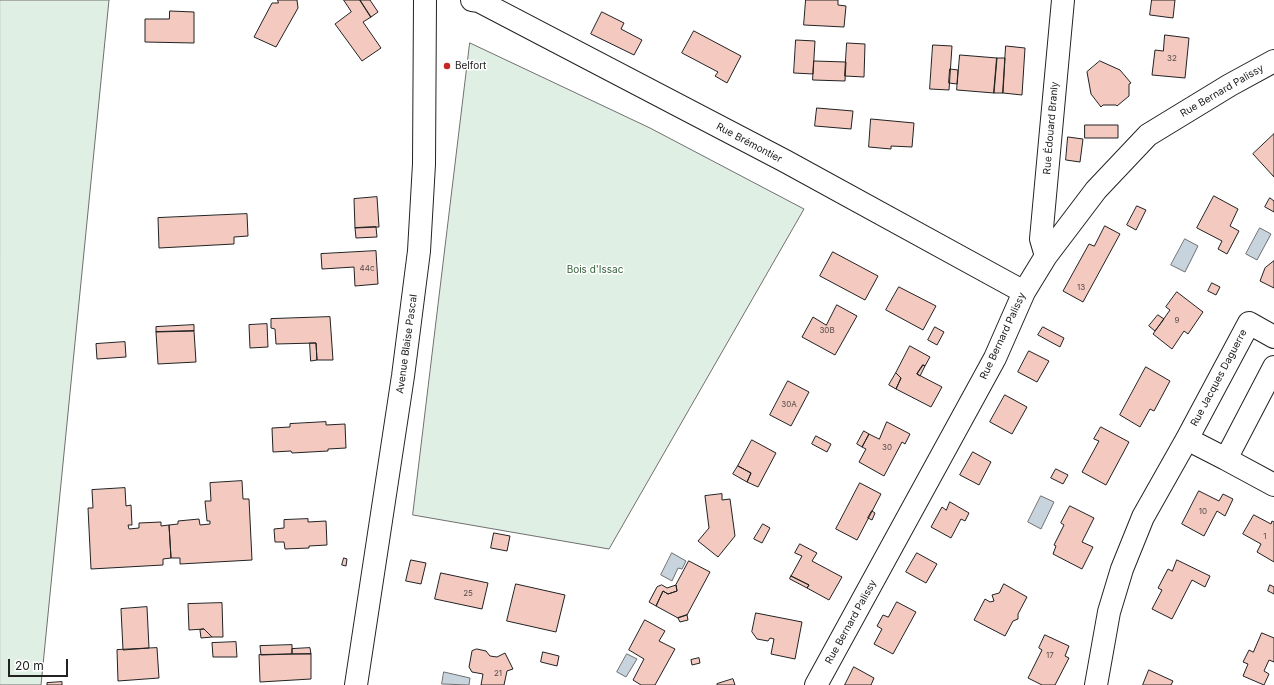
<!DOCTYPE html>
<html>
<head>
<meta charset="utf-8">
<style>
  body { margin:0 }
  #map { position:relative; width:1274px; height:685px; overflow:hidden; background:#fff; font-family:Inter,sans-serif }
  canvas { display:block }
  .scale { position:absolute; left:8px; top:659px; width:60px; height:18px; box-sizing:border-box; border:2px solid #222; border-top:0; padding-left:5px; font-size:12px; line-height:14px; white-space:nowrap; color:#222; -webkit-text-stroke:3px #fff; paint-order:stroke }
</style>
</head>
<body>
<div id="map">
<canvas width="1274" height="685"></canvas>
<div class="scale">20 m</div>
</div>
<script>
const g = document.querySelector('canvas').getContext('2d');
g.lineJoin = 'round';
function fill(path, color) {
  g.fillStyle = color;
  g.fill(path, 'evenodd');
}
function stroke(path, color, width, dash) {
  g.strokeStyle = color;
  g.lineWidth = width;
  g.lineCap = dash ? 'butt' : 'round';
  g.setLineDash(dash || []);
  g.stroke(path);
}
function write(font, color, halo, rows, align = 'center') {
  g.font = font + ' Inter,sans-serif';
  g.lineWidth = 3;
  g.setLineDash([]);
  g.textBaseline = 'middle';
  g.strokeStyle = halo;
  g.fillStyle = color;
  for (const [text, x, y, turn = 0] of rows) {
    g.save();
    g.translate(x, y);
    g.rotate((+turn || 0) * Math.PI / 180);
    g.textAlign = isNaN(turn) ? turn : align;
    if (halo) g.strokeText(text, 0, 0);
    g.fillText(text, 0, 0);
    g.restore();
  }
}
const green = new Path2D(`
  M0,0H109L41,685H0Z
  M470,43L650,128L804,209L609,549L413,515Z`);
fill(green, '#e0efe3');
stroke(green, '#6f6f6f', 1);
const water = new Path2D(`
  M1260,228L1271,234L1257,260L1246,254Z
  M1185,239L1198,246L1185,272L1171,265Z
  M1041,496L1054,502L1041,529L1028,522Z
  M672,553L686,561L682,569L678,568L672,581L661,575Z
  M627,654L637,659L626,677L617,672Z
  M444,672L470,678L469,685L442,684Z`);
fill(water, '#c7d3dd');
stroke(water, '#6f6f6f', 1);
const building = new Path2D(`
  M278,0H297L298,8L276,47L254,37L272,3H278Z
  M344,0H360L371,17L363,22L381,48L362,61L335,24L351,12Z
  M360,0H370L378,12L371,17Z
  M806,0H838V5L846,6L844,27L804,25Z
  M1152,0H1175L1173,18L1150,15Z
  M170,11L194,12V43L145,42V19H169Z
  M602,12L624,23L621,29L642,40L634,55L591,34Z
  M694,31L741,56L727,83L715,76L718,72L682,53Z
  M1165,35L1189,38L1185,78L1152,75L1155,50L1163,51Z
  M796,40L815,41L813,74L794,73Z
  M847,43L865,44L864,77L845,76Z
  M933,45L952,46L949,90L930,89Z
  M1006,46L1025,48L1022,95L1003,93Z
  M960,55L997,58L994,93L957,90Z
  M997,58H1005L1003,93H994Z
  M814,61L846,62L845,81L813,80Z
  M1100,61L1120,70L1131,83L1129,84V96L1117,106L1116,105H1103L1101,107L1091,94L1087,72Z
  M950,69L958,70L957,84L949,83Z
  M817,108L853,111L851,129L815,126Z
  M871,119L914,123L912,147L891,146V149L869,147Z
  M1085,125H1118V138H1085Z
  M1274,134V177L1253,154Z
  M1068,137L1083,139L1080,162L1066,160Z
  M1214,196L1238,209L1230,226L1239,231L1227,254L1218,249L1222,241L1197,228Z
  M377,197L379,227L355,228L354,199Z
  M1270,198L1274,201V212L1265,207Z
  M1137,206L1146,210L1136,230L1127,225Z
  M247,214L248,236L234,237V244L159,248L158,218Z
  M1105,226L1120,234L1083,302L1063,291L1089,244L1094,246Z
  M376,227L377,237L356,238L355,228Z
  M376,251L378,284L355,286L354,267L322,269L321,254Z
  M833,252L878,276L865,300L820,276Z
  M1274,261V288L1260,281L1265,268Z
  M1212,283L1220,287L1216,295L1208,291Z
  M899,287L936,306L923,330L886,310Z
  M1177,292L1203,312L1188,334L1184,331L1172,349L1153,334L1170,310L1166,307Z
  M837,305L857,316L835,355L802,337L813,317L826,325Z
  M1158,315L1164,319L1155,331L1149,326Z
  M330,317L333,360H317L316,343L276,344L275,329L271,328V319Z
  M267,324L268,347L250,348L249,325Z
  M194,325V331L156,332V327Z
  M935,327L944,332L937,345L928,340Z
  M1043,327L1064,338L1060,347L1038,335Z
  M194,331L196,362L158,364L156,332Z
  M125,342L126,357L97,359L96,344Z
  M310,343H316L317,360L311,361Z
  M910,346L930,357L925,366L923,365L917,374L942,387L931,407L896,389L901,378L896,373Z
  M1029,351L1049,361L1037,382L1018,372Z
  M923,365L925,366L920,376L917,374Z
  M1146,367L1170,381L1154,411L1150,409L1140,427L1120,415Z
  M896,373L901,378L896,389L889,385Z
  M788,381L809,392L791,426L770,415Z
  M1005,395L1027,407L1012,434L990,422Z
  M326,422V425L345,424L346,448L328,449V451L292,453L291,451L273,452L272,428L290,427V424Z
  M887,422L910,434L905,444L902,442L884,476L859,462L866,449L862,447L869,434L879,439Z
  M1101,427L1129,442L1106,485L1082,472L1099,441L1094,439Z
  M864,431L869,434L862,447L857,444Z
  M816,436L831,444L827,452L812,444Z
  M752,440L776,453L758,487L747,482L751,473L738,466Z
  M973,452L991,462L979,485L960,475Z
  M738,466L751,473L747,482L733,474Z
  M1056,469L1068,475L1063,484L1051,478Z
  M242,481L243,499H249L252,560L180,564V558H171L169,525L178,524V521L199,519L200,525L210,524V521H207L205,501H211L210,483Z
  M860,483L881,494L857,540L836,529Z
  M125,488L126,506L131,505L132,525H128L129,529L139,528V523L161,522V526L169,525L171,558L163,559V565L91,569L88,508H93L92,490Z
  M1199,491L1219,501L1223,494L1233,499L1225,516L1217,511L1204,536L1182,524Z
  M722,494V500L730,499L735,536L718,557L698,541L709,528L705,496Z
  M950,502L969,513L965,521L961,519L951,538L931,527L942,507L946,510Z
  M1070,506L1094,518L1082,542L1093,547L1082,569L1053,554L1056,546L1054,545L1064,525L1061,523Z
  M872,511L875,513L872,520L868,518Z
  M1254,515L1271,524L1272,521L1274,522V562L1257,552L1261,544L1243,534Z
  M308,519V522L326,521L327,545L309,546V548L285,549L284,542H275L274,529L284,528V520Z
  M763,524L770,528L762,543L754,539Z
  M494,533L510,536L507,551L491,548Z
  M800,544L817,553L812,561L842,577L829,600L807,588L809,585L791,576L802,556L795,553Z
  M917,553L937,564L926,583L906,572Z
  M344,558L347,559L346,566L342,565Z
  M411,560L426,563L421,584L406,581Z
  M1177,560L1210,576L1205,587L1192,580L1172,619L1152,609L1162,590L1158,588L1168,569L1172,571Z
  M689,561L710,572L687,615L678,618L656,606L663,591L668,594L677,591L676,585Z
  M441,573L488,583L482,609L435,599Z
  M791,576L809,585L807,588L790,579Z
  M516,584L565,595L556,632L507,621Z
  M1004,584L1027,597L1018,614V619L1013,621L1005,636L974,620L985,599L990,602L994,601L992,595L999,593Z
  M662,585L667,588L676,585L677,591L668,594L663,591L656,606L649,602L657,587Z
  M1270,585L1274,587V594L1268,591Z
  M897,602L916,612L893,654L874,644L882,629L877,626L883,615L888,617Z
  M222,603L223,637H212L204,629L189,630L188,604Z
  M147,607L149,648L123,650L121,609Z
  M756,613L802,622L795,659L771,654L774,639L770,638L768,641L757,639L752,632Z
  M687,615L688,620L680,622L678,618Z
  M645,620L665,631L659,641L675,649L655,685H641L633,680L644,659L629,650Z
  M204,629L212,637L201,638L200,630Z
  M1262,633L1274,638V662L1269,660L1264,671L1269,674L1264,685L1243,676L1248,664L1243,662L1249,650L1253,652Z
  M1045,635L1069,646L1065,656L1069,658L1055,685H1042L1028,678L1042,650L1039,648Z
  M236,642L237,657H213L212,643Z
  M292,645V654L261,655L260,646Z
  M157,648L159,678L118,681L117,650Z
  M310,648L311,654H292V649Z
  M477,649L486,651L490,656L497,657L505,653L513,669L507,671L504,685H481L483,674L472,672L469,667L472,651Z
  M543,652L559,656L557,666L541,662Z
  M311,654V679L260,682L259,655Z
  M699,658L700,663L692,665L691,660Z
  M854,667L874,678L871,685H845Z
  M1149,670L1173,681L1171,685H1143Z
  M733,679L735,685H717V684Z
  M62,682V685H47V683Z`);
fill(building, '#f3c9c0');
stroke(building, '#222', 1);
const minor = new Path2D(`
  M472,0L479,1L785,161L1024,292
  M1046,256L1041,239L1063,0
  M1187,439L1226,459L1274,367
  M1226,459L1274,485
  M816,685L995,358L1024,292L1046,256L1096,190L1148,135L1230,85L1274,61
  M1096,685L1109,612L1122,569L1143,517L1187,439L1249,323L1274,337`);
const major = new Path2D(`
  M356,685L403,376L419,251L424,164L425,0`);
stroke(minor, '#222', 24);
stroke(major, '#222', 24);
stroke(minor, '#fff', 22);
stroke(major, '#fff', 22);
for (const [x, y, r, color] of [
  [447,66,4,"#c62828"]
]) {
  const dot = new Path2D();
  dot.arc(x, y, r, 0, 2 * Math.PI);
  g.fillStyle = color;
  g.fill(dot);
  stroke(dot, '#fff', 1.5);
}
write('8px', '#564c4a', null, [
  ["32",1172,59],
  ["44c",367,269],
  ["13",1081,288],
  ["9",1177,321],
  ["30B",827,331],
  ["30A",789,405],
  ["30",887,448],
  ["10",1203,512],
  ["1",1265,537],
  ["25",468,594],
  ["17",1050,656],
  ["21",498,674]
]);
write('10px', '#222', '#fff', [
  ["Belfort",455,66]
], 'left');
write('10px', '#222', '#fff', [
  ["Rue Bernard Palissy",1222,91,-30],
  ["Rue Édouard Branly",1051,128,-85],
  ["Rue Brémontier",749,143,28],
  ["Rue Bernard Palissy",1003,336,-65],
  ["Avenue Blaise Pascal",407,344,-82],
  ["Rue Jacques Daguerre",1219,378,-62],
  ["Rue Bernard Palissy",851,622,-61]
]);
write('10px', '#2f5e38', '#fff', [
  ["Bois d'Issac",595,270]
]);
</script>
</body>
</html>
